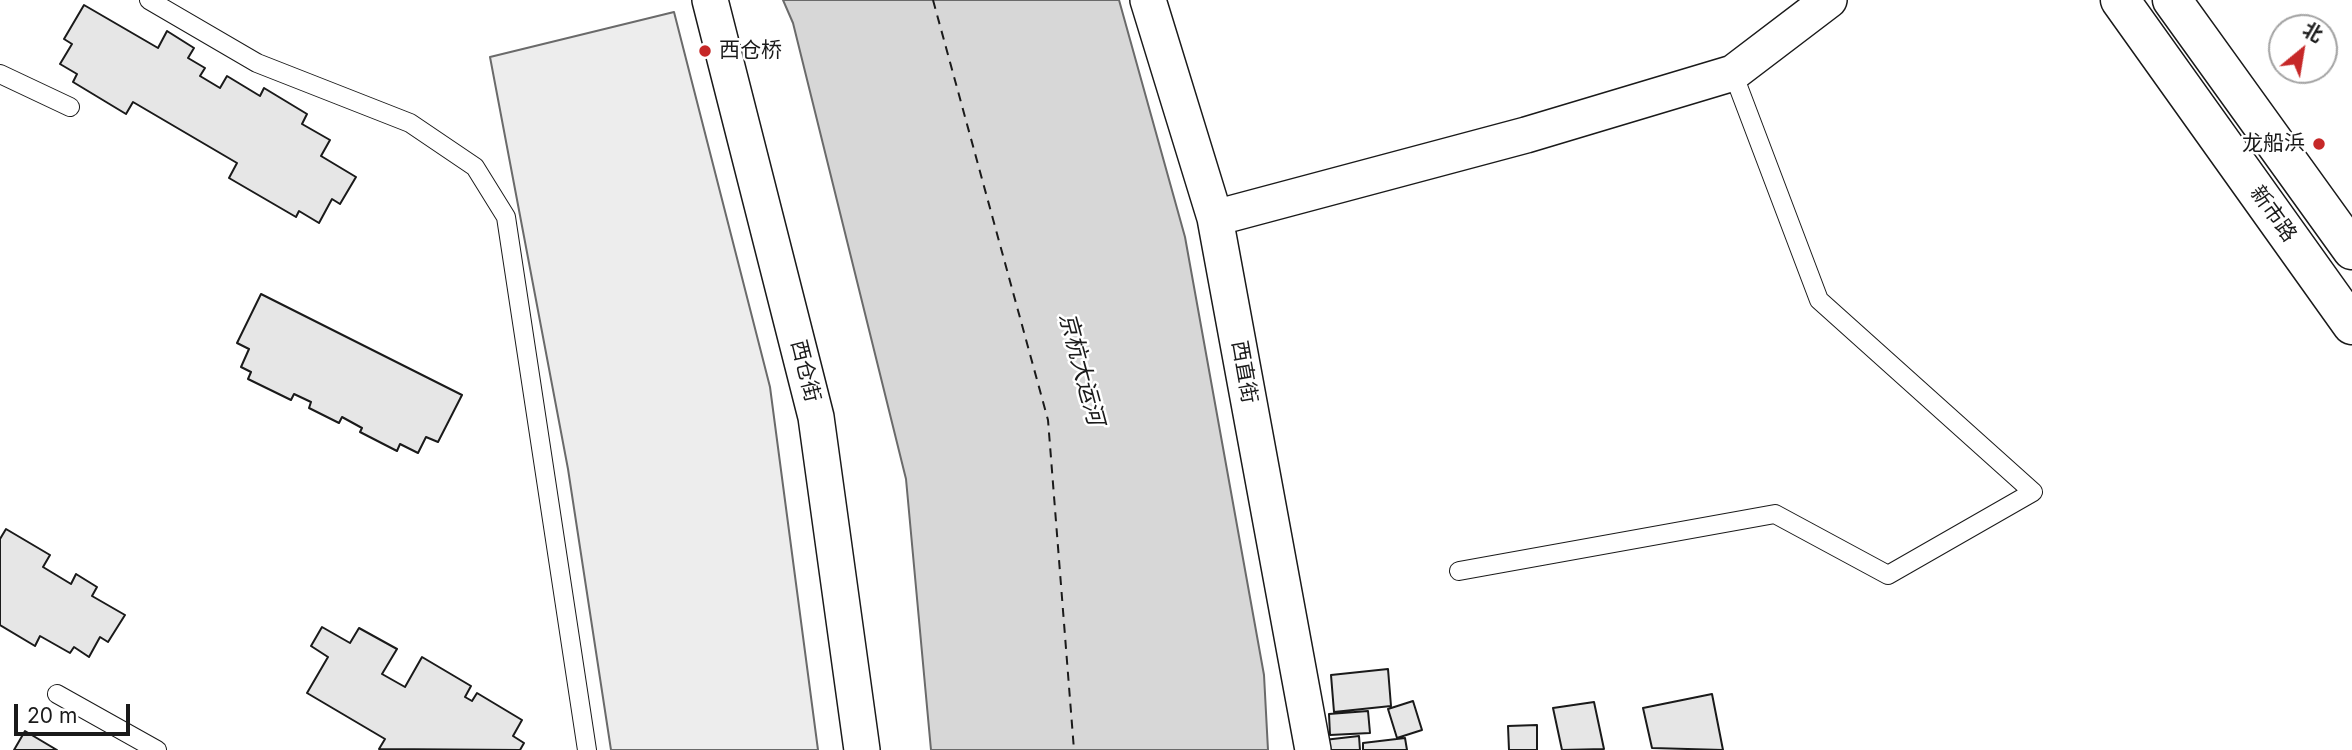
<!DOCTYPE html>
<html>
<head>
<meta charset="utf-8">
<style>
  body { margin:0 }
  #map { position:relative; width:2352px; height:750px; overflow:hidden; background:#fff; font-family:Inter,"Noto Sans SC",sans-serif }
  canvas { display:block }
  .north { position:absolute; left:2268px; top:14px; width:70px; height:70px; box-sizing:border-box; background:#fff; border:2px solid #a3a3a3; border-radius:50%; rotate:30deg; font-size:19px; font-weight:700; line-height:28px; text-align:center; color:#1a1a1a }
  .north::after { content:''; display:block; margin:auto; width:24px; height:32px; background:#c62828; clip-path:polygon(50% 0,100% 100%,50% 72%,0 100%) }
  .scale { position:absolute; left:14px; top:704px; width:116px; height:32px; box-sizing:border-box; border:4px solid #1a1a1a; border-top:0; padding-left:9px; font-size:21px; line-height:24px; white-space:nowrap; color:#1a1a1a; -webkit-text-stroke:5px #fff; paint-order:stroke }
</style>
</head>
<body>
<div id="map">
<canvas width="2352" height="750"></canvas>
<div class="north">北</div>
<div class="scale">20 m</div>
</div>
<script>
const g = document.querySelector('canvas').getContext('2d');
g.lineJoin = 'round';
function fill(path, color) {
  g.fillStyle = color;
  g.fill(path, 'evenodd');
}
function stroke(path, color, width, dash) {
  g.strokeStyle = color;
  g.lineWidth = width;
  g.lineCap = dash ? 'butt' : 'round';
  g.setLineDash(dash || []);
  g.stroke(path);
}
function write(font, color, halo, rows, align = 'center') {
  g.font = font + ' Inter,"Noto Sans SC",sans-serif';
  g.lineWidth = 5;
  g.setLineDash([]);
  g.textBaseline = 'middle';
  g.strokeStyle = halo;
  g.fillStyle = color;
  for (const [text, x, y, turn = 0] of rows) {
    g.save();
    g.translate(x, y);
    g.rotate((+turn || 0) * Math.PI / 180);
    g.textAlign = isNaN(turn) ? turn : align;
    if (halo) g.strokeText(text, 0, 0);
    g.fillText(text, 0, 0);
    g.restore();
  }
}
const built = new Path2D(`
  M674,12L770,387L818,750H611L568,469L490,57Z`);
fill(built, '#ededed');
stroke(built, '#6a6a6a', 2);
const water = new Path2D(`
  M783,0H1119L1185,237L1264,675L1268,750H931L906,479L793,23Z`);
fill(water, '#d7d7d7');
stroke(water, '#6a6a6a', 2);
stroke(new Path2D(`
  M933,0L1048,420L1074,750`), '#1a1a1a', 2, [9, 7]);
const building = new Path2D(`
  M84,5L158,48L167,31L194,48L188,58L205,68L200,76L220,88L227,76L260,96L264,88L307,114L302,124L330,140L321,156L356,177L340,204L332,199L319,223L299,211L296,217L229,178L237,163L133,102L126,114L73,82L77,74L60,64L72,44L64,39Z
  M261,294L462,395L438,442L426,437L418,453L400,444L397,451L360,432L362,428L342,417L339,423L309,408L311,402L294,394L291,400L248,379L251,372L241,367L249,349L237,343Z
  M6,529L50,555L43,567L71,584L76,574L97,587L92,596L125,615L108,642L100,637L89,657L74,647L70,653L40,636L35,646L0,625V539Z
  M322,627L350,643L359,628L397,649L382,674L405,687L422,657L471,686L465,697L472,701L477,693L522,720L513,736L524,743L520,750L379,749L385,739L307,693L328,657L311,646Z
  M1388,669L1391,706L1334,712L1331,675Z
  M1712,694L1723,750L1652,748L1643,708Z
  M1413,701L1422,730L1397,738L1388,709Z
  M1594,702L1604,749L1562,750L1553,708Z
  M1368,711L1370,733L1330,735L1329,714Z
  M1537,725V750H1509L1508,726Z
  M25,731L57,750H14Z
  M1359,736L1360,750H1325L1324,740Z
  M1405,738L1407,750H1363V743Z`);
fill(building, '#e6e6e6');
stroke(building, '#1a1a1a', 2);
const lane = new Path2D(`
  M149,0L257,63L410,123L475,167L506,217L587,750
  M0,74L70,107
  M1459,571L1775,514L1888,575L2033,492L1819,300L1733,73
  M57,694L157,750`);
const street = new Path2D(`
  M710,0L816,417L862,750
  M1148,0L1215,218L1313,750
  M1215,218L1526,135L1733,73L1829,0`);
const secondary = new Path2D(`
  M2120,0L2352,325
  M2172,0L2352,250`);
stroke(lane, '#1a1a1a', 20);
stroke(street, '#1a1a1a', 38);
stroke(secondary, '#1a1a1a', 41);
stroke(lane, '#fff', 18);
stroke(street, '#fff', 35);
stroke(secondary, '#fff', 38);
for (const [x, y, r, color] of [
  [705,51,7,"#c62828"],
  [2319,144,7,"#c62828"]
]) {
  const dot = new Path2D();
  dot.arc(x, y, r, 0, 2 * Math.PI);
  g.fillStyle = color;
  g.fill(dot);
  stroke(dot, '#fff', 2.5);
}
write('21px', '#1a1a1a', '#fff', [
  ["西仓桥",719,51],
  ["龙船浜",2305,144,"right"]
], 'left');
write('21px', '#1a1a1a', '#fff', [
  ["新市路",2273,214,54],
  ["西仓街",805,371,76],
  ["西直街",1244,372,80]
]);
write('italic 23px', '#1a1a1a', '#fff', [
  ["京杭大运河",1081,369,75]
]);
</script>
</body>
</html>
